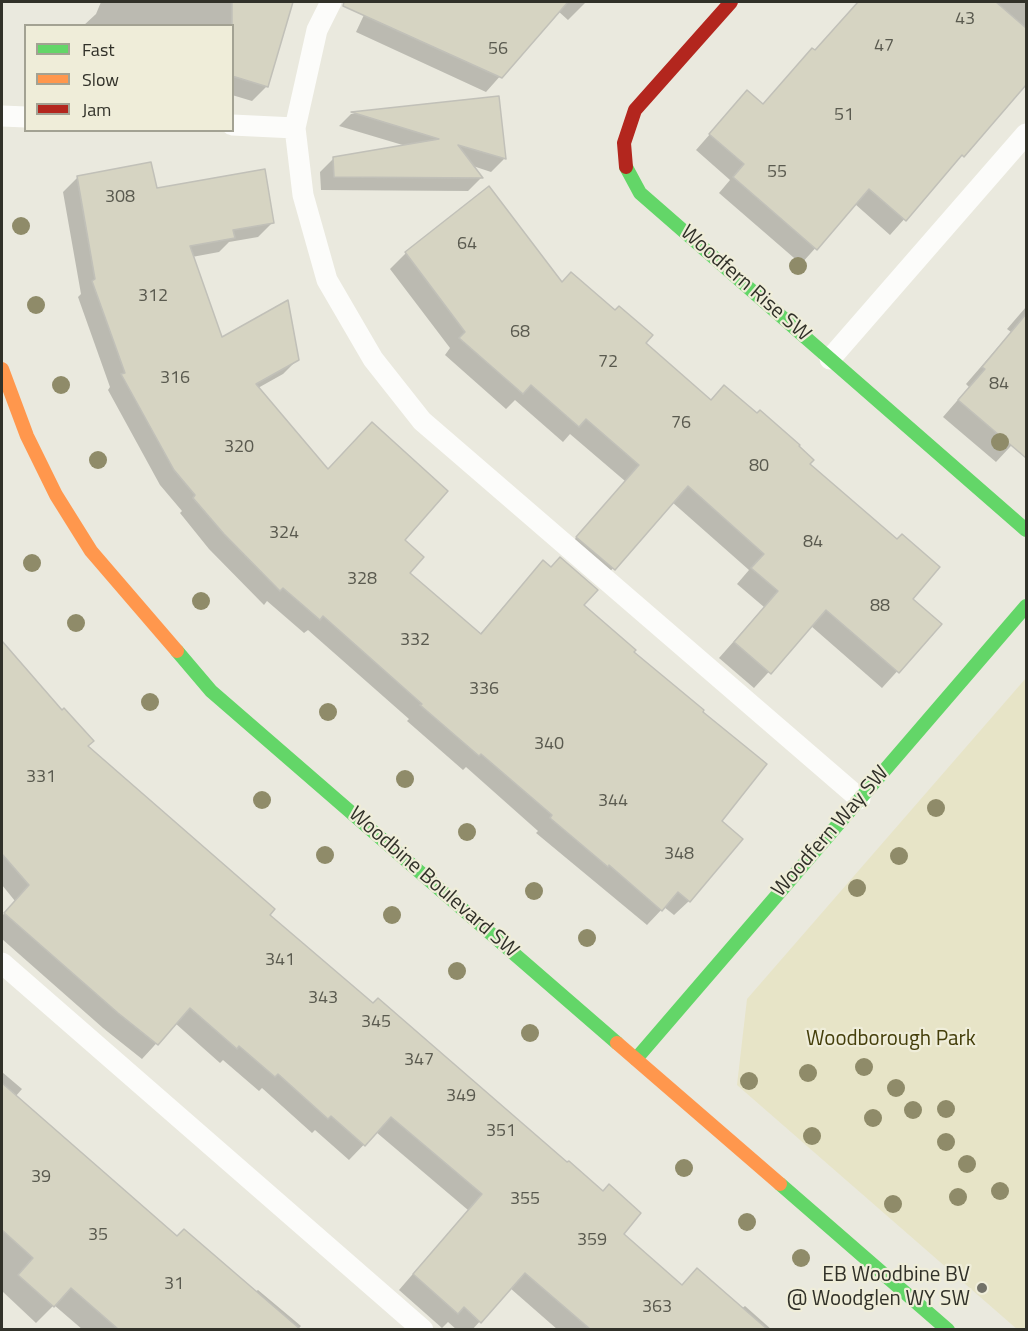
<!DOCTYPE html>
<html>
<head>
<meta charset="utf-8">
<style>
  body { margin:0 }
  #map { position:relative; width:1028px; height:1331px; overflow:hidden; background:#eae9de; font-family:"Titillium Web",sans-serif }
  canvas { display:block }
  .frame { position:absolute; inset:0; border:3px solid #313129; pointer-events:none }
  .legend { position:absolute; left:24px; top:24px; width:210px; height:108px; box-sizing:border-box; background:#efedd9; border:2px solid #a3a293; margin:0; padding:8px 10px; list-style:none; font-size:18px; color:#313129 }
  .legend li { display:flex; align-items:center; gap:12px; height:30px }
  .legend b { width:30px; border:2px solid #a3a293 }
</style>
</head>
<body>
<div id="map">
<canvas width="1028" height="1331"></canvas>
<div class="frame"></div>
<ul class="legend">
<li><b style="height:8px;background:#63d668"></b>Fast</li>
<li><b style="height:8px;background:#ff974d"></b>Slow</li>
<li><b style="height:8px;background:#b3261e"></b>Jam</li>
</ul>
</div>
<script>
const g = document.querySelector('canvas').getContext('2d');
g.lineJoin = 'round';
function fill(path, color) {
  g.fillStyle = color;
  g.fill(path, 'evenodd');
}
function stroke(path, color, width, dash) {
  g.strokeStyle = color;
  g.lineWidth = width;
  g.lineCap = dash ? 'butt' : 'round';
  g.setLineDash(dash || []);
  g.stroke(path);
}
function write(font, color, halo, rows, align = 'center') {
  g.font = font + ' "Titillium Web",sans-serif';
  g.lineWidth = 4.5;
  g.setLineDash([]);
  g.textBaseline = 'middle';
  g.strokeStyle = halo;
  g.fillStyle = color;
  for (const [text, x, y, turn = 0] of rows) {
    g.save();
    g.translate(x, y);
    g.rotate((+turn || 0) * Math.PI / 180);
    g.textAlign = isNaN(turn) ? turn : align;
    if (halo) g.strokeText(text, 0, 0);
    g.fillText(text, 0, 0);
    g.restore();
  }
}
fill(new Path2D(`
  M1026,678V1329L1018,1330L737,1085L747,999Z`), '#e7e4c7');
fill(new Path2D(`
  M101,2H292L267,86L252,101L232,95V26H83L96,14Z
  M370,2H586L568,20L558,11L486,92L356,32Z
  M873,2H1026V83L890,235L855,204L801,264L719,193L730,180L696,150L747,92L762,105L812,50L814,52L866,9Z
  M498,97L504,159L491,172L473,166L481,178L468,191L321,190L320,172L333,159L406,146L339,126L351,114Z
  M78,177L155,190L273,222L258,237L229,242L219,252L192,257L221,339L298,359L283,374L258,388L328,470L403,540L408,573L479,635L529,577L582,605L632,652L720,821L689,901L674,915L664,907L647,925L536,833L538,831L466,767L463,770L407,721L409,719L308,630L304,633L267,601L264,605L209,549L180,513L182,511L160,485L108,390L110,387L78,297L81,294L63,192Z
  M406,253L561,284L644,343L710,401L724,387L808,464L911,599L940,624L882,688L811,626L754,688L719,658L764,607L737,584L749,570L672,502L598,585L562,554L625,481L570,434L563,442L515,400L506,409L445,355L450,348L390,269Z
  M1026,307V437L1022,434L996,462L943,417L969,387L966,384L1011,332L1007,329Z
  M2,649L86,747L268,915L622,1234L681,1286L741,1309L745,1306L772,1330H558L510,1288L472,1330H457L448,1322L442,1328L399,1290L468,1210L376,1132L349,1160L315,1130L312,1133L262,1088L259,1091L223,1060L220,1063L175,1023L142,1059L103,1028L2,939V916L15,901L2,885Z
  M2,1072L22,1089L15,1097L177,1238L255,1292L258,1290L301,1326L297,1330H83L54,1305L36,1323L2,1291Z`), '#0003');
const building = new Path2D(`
  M232,2H293L268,87L232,76Z
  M344,2H568L502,78L343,6Z
  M858,2H996L1026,28V85L964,157L962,155L906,221L869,189L817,250L733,177L744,164L709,134L747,90L763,104L812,48L815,50Z
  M499,96L506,159L458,145L483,178L334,177L333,157L439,139L351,112Z
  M151,162L157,188L265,169L274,223L233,230L235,238L190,246L222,337L288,300L299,360L256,384L328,469L372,422L448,491L405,540L424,557L410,573L481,634L543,560L551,567L560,557L598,590L584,605L636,650L634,652L704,710L703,712L767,764L722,821L743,839L690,902L678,892L662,911L609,865L608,867L550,818L552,815L481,754L479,756L420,705L422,704L323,616L320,620L283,588L280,591L224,534L193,498L195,495L174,470L121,374L125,373L92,281L95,279L77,176Z
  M489,186L562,282L571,272L615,310L619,306L653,335L646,343L711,400L724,385L757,413L760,410L800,445L799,446L814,460L810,464L897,539L902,534L940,567L913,599L942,624L899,673L826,610L771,674L734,642L778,591L751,568L764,554L688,486L615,570L576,537L639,465L586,419L579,427L531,385L523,394L459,338L465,332L405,252Z
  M1026,314V458L958,400L985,369L982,367Z
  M2,641L62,710L64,708L94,741L88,746L275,909L270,915L373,1003L378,998L567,1162L569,1161L603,1191L609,1184L641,1213L624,1234L682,1285L697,1268L767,1329H590L525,1273L481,1323L464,1307L458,1314L413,1274L482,1194L391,1117L365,1146L331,1116L328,1119L278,1074L275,1077L239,1046L237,1049L190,1008L158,1045L118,1013L4,913L29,885L2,854Z
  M2,1083L177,1236L184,1229L300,1329H118L71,1288L54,1307L18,1275L33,1258L2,1230Z`);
fill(building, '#d6d4c2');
stroke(building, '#c1c0b8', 1.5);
stroke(new Path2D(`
  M331,2L317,30L295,128L303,195L327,280L373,359L422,421L860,799
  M2,116L26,117
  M232,125L295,128
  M830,359L1026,134
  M2,963L423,1330`), '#fcfcfa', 21);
stroke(new Path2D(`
  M626,167L640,193L1026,530
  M177,651L211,691L617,1043
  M636,1059L1026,606
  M780,1184L948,1330`), '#63d668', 14);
stroke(new Path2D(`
  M2,369L27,436L56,495L91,551L177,651
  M617,1043L780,1184`), '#ff974d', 14);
stroke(new Path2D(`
  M626,167L624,143L635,110L731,2`), '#b3261e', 14);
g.fillStyle = '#8f8b69';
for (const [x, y] of [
  [21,226],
  [798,266],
  [36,305],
  [61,385],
  [1000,442],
  [98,460],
  [32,563],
  [201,601],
  [76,623],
  [150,702],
  [328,712],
  [405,779],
  [262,800],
  [936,808],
  [467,832],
  [325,855],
  [899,856],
  [857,888],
  [534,891],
  [392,915],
  [587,938],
  [457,971],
  [530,1033],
  [864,1067],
  [808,1073],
  [749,1081],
  [896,1088],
  [946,1109],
  [913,1110],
  [873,1118],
  [812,1136],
  [946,1142],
  [967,1164],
  [684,1168],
  [1000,1191],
  [958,1197],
  [893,1204],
  [747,1222],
  [801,1258]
]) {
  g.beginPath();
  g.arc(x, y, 9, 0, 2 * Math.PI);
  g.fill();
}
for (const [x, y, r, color] of [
  [982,1288,6,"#727168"]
]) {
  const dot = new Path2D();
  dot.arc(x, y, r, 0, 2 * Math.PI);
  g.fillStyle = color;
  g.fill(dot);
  stroke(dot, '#efedd9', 2);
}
write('18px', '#5a5a4f', null, [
  ["43",965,20],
  ["47",884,47],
  ["56",498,50],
  ["51",844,116],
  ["55",777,173],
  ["308",120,198],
  ["64",467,245],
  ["312",153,297],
  ["68",520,333],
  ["72",608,363],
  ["316",175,379],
  ["84",999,385],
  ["76",681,424],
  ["320",239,448],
  ["80",759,467],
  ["324",284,534],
  ["84",813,543],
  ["328",362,580],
  ["88",880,607],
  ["332",415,641],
  ["336",484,690],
  ["340",549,745],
  ["331",41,778],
  ["344",613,802],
  ["348",679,855],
  ["341",280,961],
  ["343",323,999],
  ["345",376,1023],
  ["347",419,1061],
  ["349",461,1097],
  ["351",501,1132],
  ["39",41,1178],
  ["355",525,1200],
  ["35",98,1236],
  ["359",592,1241],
  ["31",174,1285],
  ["363",657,1308]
]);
write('21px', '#313129', '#efedd9', [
  ["Woodfern Rise SW",745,284,41],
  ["Woodfern Way SW",831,832,-49],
  ["Woodbine Boulevard SW",433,883,41]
]);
write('21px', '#443e0a', '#efedd9', [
  ["Woodborough Park",891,1040]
]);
write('21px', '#313129', '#efedd9', [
  ["EB Woodbine BV",970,1276],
  ["@ Woodglen WY SW",970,1300]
], 'right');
</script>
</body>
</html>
